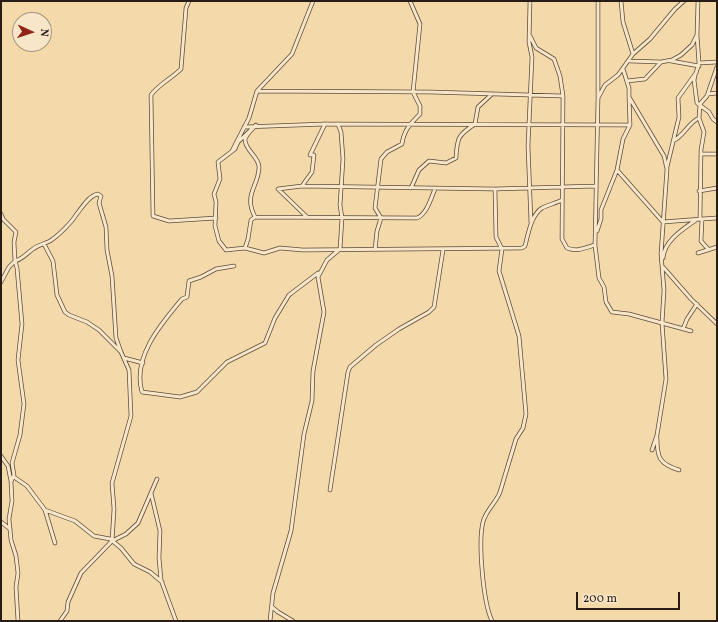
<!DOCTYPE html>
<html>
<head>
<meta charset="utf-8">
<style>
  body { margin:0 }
  #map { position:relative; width:718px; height:622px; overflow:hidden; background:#f4d9aa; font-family:Vollkorn,serif }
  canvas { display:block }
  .frame { position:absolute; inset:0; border:2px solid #281c17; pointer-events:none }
  .north { position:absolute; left:12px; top:12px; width:40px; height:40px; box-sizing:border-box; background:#f8e6c8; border:1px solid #a59581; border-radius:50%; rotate:93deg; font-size:11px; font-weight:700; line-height:16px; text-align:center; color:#281c17 }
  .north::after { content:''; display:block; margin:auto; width:14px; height:18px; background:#8f2418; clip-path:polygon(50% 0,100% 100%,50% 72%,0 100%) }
  .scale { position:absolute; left:576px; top:592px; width:104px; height:18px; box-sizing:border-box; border:2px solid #281c17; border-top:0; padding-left:5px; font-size:12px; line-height:14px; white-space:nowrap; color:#281c17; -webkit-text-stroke:3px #f8e6c8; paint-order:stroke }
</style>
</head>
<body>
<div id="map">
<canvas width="718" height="622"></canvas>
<div class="frame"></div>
<div class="north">N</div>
<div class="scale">200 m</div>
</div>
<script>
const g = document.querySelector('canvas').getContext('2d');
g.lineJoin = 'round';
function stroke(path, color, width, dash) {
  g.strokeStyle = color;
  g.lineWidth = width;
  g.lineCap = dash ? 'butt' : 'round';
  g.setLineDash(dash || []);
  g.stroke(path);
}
const street = new Path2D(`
  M189,1L186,8L181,69C171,79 159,84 151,95L153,216L169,221L216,218
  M530,1L529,42L532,57L528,146L531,223
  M621,1L623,22L633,54
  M530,36L536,48L554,59L560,76L563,96L562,239L567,248C577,252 585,248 595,245L598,98L605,85L618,75L633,54L650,39L675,9L684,1
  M630,61L661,62
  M671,61L699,66
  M699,63L717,62
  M623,69L629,88V97L664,156L667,169L661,254L664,290L662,323L666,379L657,435L652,450
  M695,76L694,80L697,103L709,112L713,119L717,122
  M627,81L645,79L661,62L672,60L681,55L692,45L697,35
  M257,91L430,92L563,96
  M708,94L717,93
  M598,97V1
  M699,118L704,132L701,150L700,219
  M256,125C253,129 245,135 245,140C245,150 259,157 259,167C259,186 243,194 255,217L251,220L248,239L245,248L226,250L219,241L215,226L216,202L214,194L220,179L218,162L235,149L238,142Z
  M244,127L325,124L630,125
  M673,141C684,136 688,123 699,118L700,104L707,96L717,67
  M232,151L249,118L257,91L292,54L313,1
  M701,154H717
  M667,167L679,117L678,98L696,73L699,63L697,35L698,1
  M617,170L663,222L702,219
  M302,186L495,189L595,186
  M411,188L419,170L429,161L446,163L456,158C457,138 458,135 475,124L478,107L492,94
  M699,191L717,188
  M1,214L3,219L16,232L14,242L15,261L9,267L1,282
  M255,217L417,218C427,214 431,198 435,189
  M307,217L278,189L302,186L312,172L314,155H310L325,124
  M597,231L601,219V210L617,170L623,139L630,125L629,97
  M44,244L53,261L57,295L65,312L69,315L87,322L99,330L121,352L129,370L131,416L112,483L114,509L112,541
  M595,245L599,278L604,287L606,302L612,312L629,314L691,331
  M245,248L264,253L280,248L303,250L522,248L525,246C528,235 531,215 542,208C548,205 556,203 562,200
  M708,249L701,241L702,219L717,218
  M375,250L377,231L381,218L375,208L381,159L387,152L402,144C404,130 410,124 420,114V106L413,92L420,24L410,1
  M698,253L717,247
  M663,258C664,241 683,229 696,220
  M234,266L216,269L201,277L189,281L187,297L182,299C161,324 132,357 142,392L180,397L197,392L227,362L265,343L275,318L289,295L318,273
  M663,267L691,299L717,324
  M683,329L687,319L697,304
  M124,358L143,363
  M657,438C657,457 659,464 679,470
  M1,456L8,466L11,481
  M14,477L27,486L45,510L75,521L94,536L110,539L121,548L134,564L150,572L162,582
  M330,490L348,372L350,367L376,345L399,329L429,312L434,307L443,250
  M151,493L160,531L159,558L161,580L176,621
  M45,510L55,543
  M1,522L10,529
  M272,607L278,612L293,621
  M18,621L16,587L18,573L16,556L11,540L9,519L12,501L11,482L14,475L12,463L20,435L24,404L18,360L22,324L17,268L15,261C23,259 27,253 33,249C38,245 44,244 50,241C58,236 72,222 76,215C81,209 89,195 98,194L101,196L99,203L106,227L107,250L112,276L116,338L121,352
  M60,621L67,611L68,602L81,573L112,541L126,534L138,523L157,479
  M270,621L273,593L291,531L304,434L312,401L313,371L324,312L318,277L327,260L340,249L342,218L340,205L343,159L341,132L338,124
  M492,621C483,602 478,542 483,522C486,510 496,503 500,492L516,439L523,428L526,414L519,336L499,271L502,249L496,237L495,189`);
stroke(street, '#5b4b3c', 4.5);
stroke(street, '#f8e6c8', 3);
</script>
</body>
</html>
